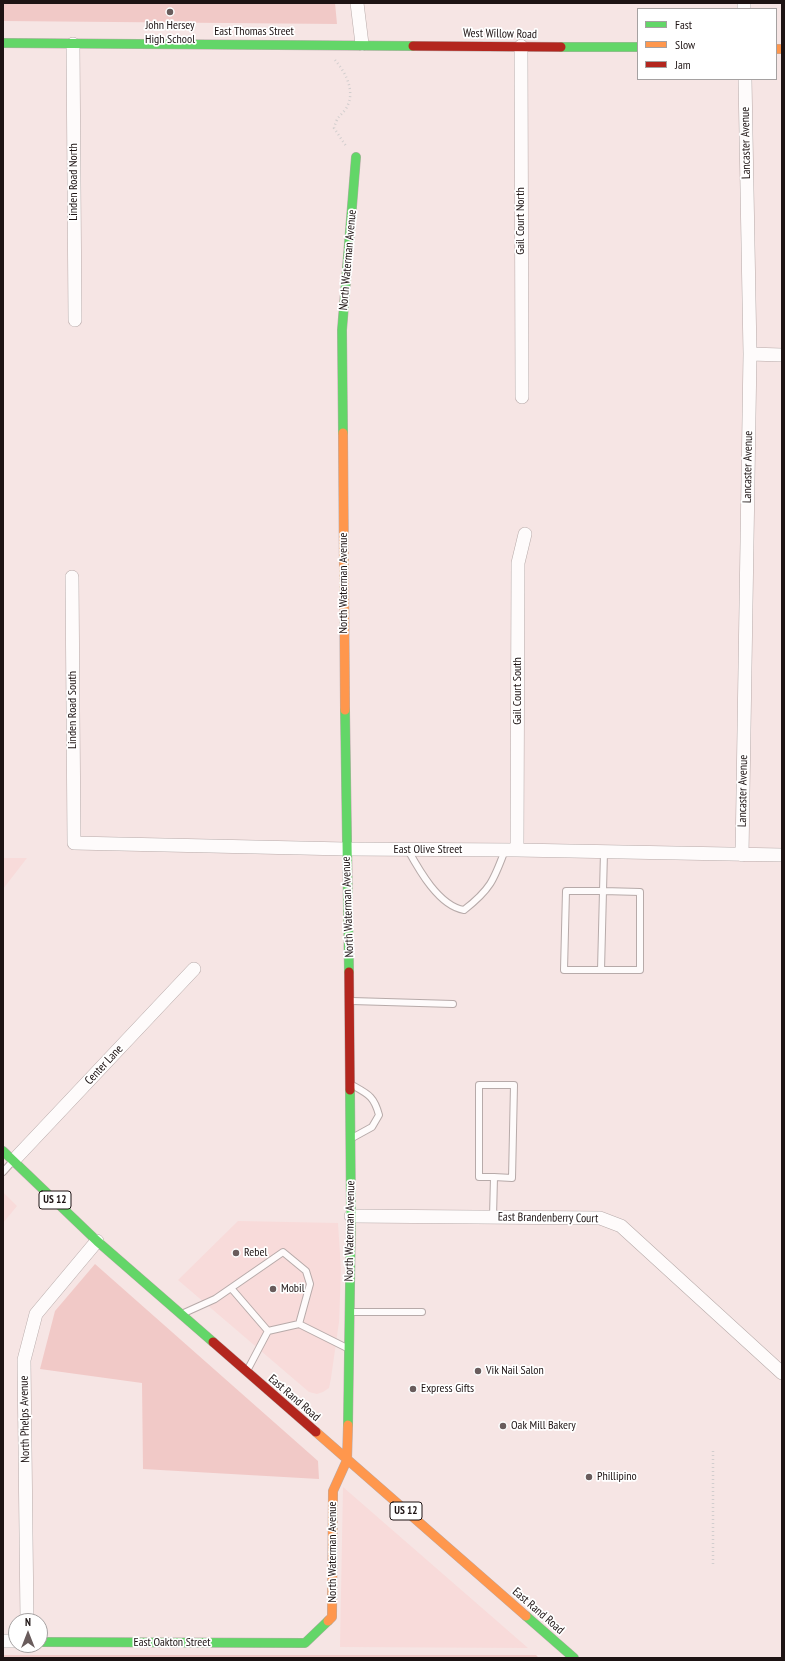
<!DOCTYPE html>
<html>
<head>
<meta charset="utf-8">
<style>
  body { margin:0 }
  #map { position:relative; width:785px; height:1661px; overflow:hidden; background:#f6e5e4; font-family:"PT Sans Narrow",sans-serif }
  canvas { display:block }
  .frame { position:absolute; inset:0; border:4px solid #1d1313; pointer-events:none }
  .legend { position:absolute; left:637px; top:8px; width:140px; height:72px; box-sizing:border-box; background:#fff; border:1px solid #a5a1a1; margin:0; padding:5px 7px; list-style:none; font-size:12px; color:#1d1313 }
  .legend li { display:flex; align-items:center; gap:8px; height:20px }
  .legend b { width:20px; border:1px solid #a5a1a1 }
  .north { position:absolute; left:8px; top:1613px; width:40px; height:40px; box-sizing:border-box; background:#fff; border:1px solid #a5a1a1; border-radius:50%; rotate:0deg; font-size:11px; font-weight:700; line-height:16px; text-align:center; color:#1d1313 }
  .north::after { content:''; display:block; margin:auto; width:14px; height:18px; background:#695c5c; clip-path:polygon(50% 0,100% 100%,50% 72%,0 100%) }
</style>
</head>
<body>
<div id="map">
<canvas width="785" height="1661"></canvas>
<div class="frame"></div>
<ul class="legend">
<li><b style="height:5px;background:#63d668"></b>Fast</li>
<li><b style="height:5px;background:#ff974d"></b>Slow</li>
<li><b style="height:5px;background:#b3261e"></b>Jam</li>
</ul>
<div class="north">N</div>
</div>
<script>
const g = document.querySelector('canvas').getContext('2d');
g.lineJoin = 'round';
function fill(path, color) {
  g.fillStyle = color;
  g.fill(path, 'evenodd');
}
function stroke(path, color, width, dash) {
  g.strokeStyle = color;
  g.lineWidth = width;
  g.lineCap = dash ? 'butt' : 'round';
  g.setLineDash(dash || []);
  g.stroke(path);
}
function write(font, color, halo, rows, align = 'center') {
  g.font = font + ' "PT Sans Narrow",sans-serif';
  g.lineWidth = 3.5;
  g.setLineDash([]);
  g.textBaseline = 'middle';
  g.strokeStyle = halo;
  g.fillStyle = color;
  for (const [text, x, y, turn = 0] of rows) {
    g.save();
    g.translate(x, y);
    g.rotate((+turn || 0) * Math.PI / 180);
    g.textAlign = isNaN(turn) ? turn : align;
    if (halo) g.strokeText(text, 0, 0);
    g.fillText(text, 0, 0);
    g.restore();
  }
}
fill(new Path2D(`
  M3,858H27L3,889Z
  M3,1192L17,1206L3,1223Z
  M238,1221L338,1223L341,1270L339,1322L331,1378L329,1388L323,1392L317,1394L309,1392L178,1280Z
  M343,1487L528,1648L340,1647Z`), '#f8dbda');
fill(new Path2D(`
  M3,3H335L337,24L3,21Z
  M95,1264L318,1461L319,1479L143,1469L142,1383L40,1369L55,1311Z
  M3,1655H536L539,1658H3Z`), '#f1c9c7');
const lane = new Path2D(`
  M408,850C419,870 439,906 464,910C490,890 494,880 505,850
  M601,970L603,891L640,892V970H564L566,891H603L604,852
  M352,1001L453,1004
  M352,1085C368,1094 374,1096 379,1115L372,1127L352,1138
  M3,1172L11,1163
  M493,1217L494,1177H479V1085H514L512,1178L494,1177
  M231,1288L268,1331
  M351,1312H422
  M184,1313L215,1299L283,1252L306,1271L310,1284L299,1324L347,1348
  M248,1369L268,1331L299,1324`);
const street = new Path2D(`
  M357,3L362,44
  M744,9V3
  M73,44L75,320
  M521,46L522,397
  M750,354L782,355
  M72,577L74,843L346,849L517,850L782,855
  M517,850L518,563L525,534
  M742,855L750,354L745,79
  M14,1160L194,969
  M351,1216L600,1218L621,1226L782,1373
  M27,1621L24,1360L36,1314L97,1241
  M3,1641H16`);
const fast = new Path2D(`
  M3,43L413,46
  M561,47H638
  M343,433L342,330L356,157
  M345,710L349,972
  M3,1151L97,1241L213,1342
  M348,1425L351,1216L350,1090
  M526,1616L574,1658
  M40,1642L305,1643L328,1621`);
const slow = new Path2D(`
  M776,49H782
  M343,433L345,710
  M316,1432L526,1616
  M328,1621L332,1617L333,1491L347,1460L348,1425`);
const jam = new Path2D(`
  M413,46L561,47
  M349,972L350,1090
  M213,1342L316,1432`);
stroke(lane, '#b7aaa9', 8);
stroke(street, '#b7aaa9', 14);
stroke(fast, '#b7aaa9', 10);
stroke(slow, '#b7aaa9', 10);
stroke(jam, '#b7aaa9', 10);
stroke(new Path2D(`
  M335,60C346,73 357,93 345,110C338,119 338,115 334,128L346,146
  M713,1451V1566`), '#d2cece', 2.5, [1, 3]);
stroke(lane, '#fefbfb', 6);
stroke(street, '#fefbfb', 13);
stroke(fast, '#63d668', 9);
stroke(slow, '#ff974d', 9);
stroke(jam, '#b3261e', 9);
for (const [x, y, r, color] of [
  [170,12,4,"#695c5c"],
  [236,1253,4,"#695c5c"],
  [273,1289,4,"#695c5c"],
  [478,1371,4,"#695c5c"],
  [413,1389,4,"#695c5c"],
  [503,1426,4,"#695c5c"],
  [589,1477,4,"#695c5c"]
]) {
  const dot = new Path2D();
  dot.arc(x, y, r, 0, 2 * Math.PI);
  g.fillStyle = color;
  g.fill(dot);
  stroke(dot, '#fff', 1.5);
}
for (const [x, y, w] of [
  [55,1200,32],
  [406,1511,32]
]) {
  const box = new Path2D();
  box.roundRect(x - w / 2, y - 9, w, 18, 3);
  g.fillStyle = '#fff';
  g.fill(box);
  stroke(box, '#1d1313', 1);
}
write('bold 11px', '#1d1313', null, [
  ["US 12",55,1200],
  ["US 12",406,1511]
]);
write('12px', '#1d1313', '#fff', [
  ["John Hersey",170,26,"center"],
  ["High School",170,40,"center"],
  ["Rebel",244,1253],
  ["Mobil",281,1289],
  ["Vik Nail Salon",486,1371],
  ["Express Gifts",421,1389],
  ["Oak Mill Bakery",511,1426],
  ["Phillipino",597,1477]
], 'left');
write('12px', '#1d1313', '#fff', [
  ["East Thomas Street",254,32],
  ["West Willow Road",500,34,1],
  ["Lancaster Avenue",746,143,-91],
  ["Linden Road North",74,182,-90],
  ["Gail Court North",521,221,-90],
  ["North Waterman Avenue",348,260,-85],
  ["Lancaster Avenue",748,467,-89],
  ["North Waterman Avenue",344,583,-90],
  ["Gail Court South",518,691,-90],
  ["Linden Road South",73,710,-90],
  ["Lancaster Avenue",743,791,-89],
  ["East Olive Street",428,850],
  ["North Waterman Avenue",348,907,-92],
  ["Center Lane",104,1065,-47],
  ["East Brandenberry Court",548,1218,1],
  ["North Waterman Avenue",350,1231,-89],
  ["East Rand Road",294,1398,41],
  ["North Phelps Avenue",25,1419,-91],
  ["North Waterman Avenue",333,1552,-90],
  ["East Rand Road",538,1611,41],
  ["East Oakton Street",172,1643]
]);
</script>
</body>
</html>
